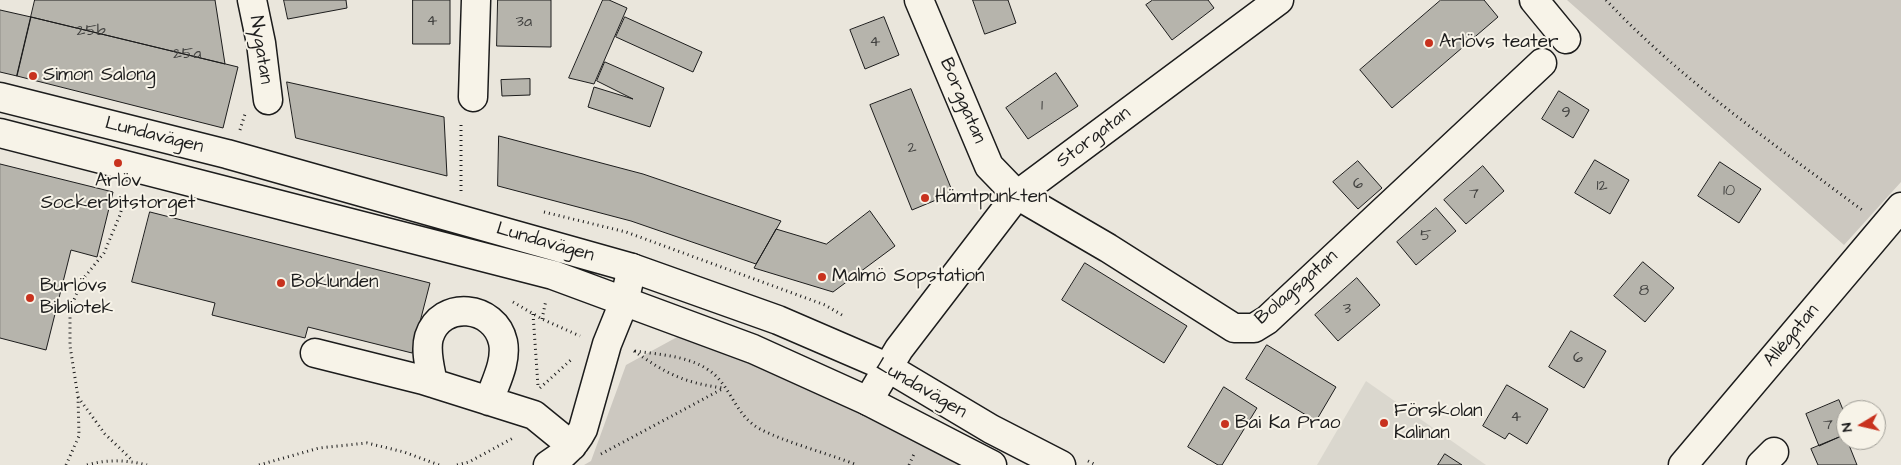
<!DOCTYPE html>
<html>
<head>
<meta charset="utf-8">
<style>
  body { margin:0 }
  #map { position:relative; width:1901px; height:465px; overflow:hidden; background:#eae6dc; font-family:"Architects Daughter",sans-serif }
  canvas { display:block }
  .north { position:absolute; left:1836px; top:400px; width:50px; height:50px; box-sizing:border-box; background:#f7f3e8; border:1px solid #9f9d96; border-radius:50%; rotate:261deg; font-size:14px; font-weight:700; line-height:20px; text-align:center; color:#1c1c1c }
  .north::after { content:''; display:block; margin:auto; width:18px; height:22px; background:#c8321e; clip-path:polygon(50% 0,100% 100%,50% 72%,0 100%) }
</style>
</head>
<body>
<div id="map">
<canvas width="1901" height="465"></canvas>
<div class="north">N</div>
</div>
<script>
const g = document.querySelector('canvas').getContext('2d');
g.lineJoin = 'round';
function fill(path, color) {
  g.fillStyle = color;
  g.fill(path, 'evenodd');
}
function stroke(path, color, width, dash) {
  g.strokeStyle = color;
  g.lineWidth = width;
  g.lineCap = dash ? 'butt' : 'round';
  g.setLineDash(dash || []);
  g.stroke(path);
}
function write(font, color, halo, rows, align = 'center') {
  g.font = font + ' "Architects Daughter",sans-serif';
  g.lineWidth = 4;
  g.setLineDash([]);
  g.textBaseline = 'middle';
  g.strokeStyle = halo;
  g.fillStyle = color;
  for (const [text, x, y, turn = 0] of rows) {
    g.save();
    g.translate(x, y);
    g.rotate((+turn || 0) * Math.PI / 180);
    g.textAlign = isNaN(turn) ? turn : align;
    if (halo) g.strokeText(text, 0, 0);
    g.fillText(text, 0, 0);
    g.restore();
  }
}
fill(new Path2D(`
  M1366,381L1486,465H1317Z`), '#dad7ce');
fill(new Path2D(`
  M1567,0H1901V182L1844,245Z
  M679,336L754,358L973,465H584L591,461L626,365Z`), '#ccc8c0');
const building = new Path2D(`
  M35,0H215L225,64L31,17Z
  M284,0H346L347,8L288,19Z
  M413,0H450V44H413Z
  M498,0H551V47L497,46Z
  M603,0H609L627,8L594,84L569,78Z
  M973,0H1008L1016,23L985,34Z
  M1153,0H1208L1214,8L1172,40L1146,5Z
  M1441,0H1484L1498,17L1392,108L1360,70Z
  M0,10L31,17L17,76L0,72Z
  M31,17L238,67L223,128L17,76Z
  M625,17L702,52L693,72L616,37Z
  M884,17L899,55L865,69L850,30Z
  M605,62L664,88L650,127L588,107L594,87L633,99L597,81Z
  M1056,73L1078,106L1028,139L1006,108Z
  M530,79V95L502,96L501,80Z
  M287,82L444,117L447,176L296,138Z
  M911,89L953,193L912,210L870,105Z
  M1559,91L1589,110L1573,138L1542,119Z
  M499,136L643,174L781,221L756,264L631,221L498,186Z
  M1595,160L1629,180L1610,214L1575,193Z
  M1358,161L1382,188L1358,209L1333,182Z
  M1720,162L1761,189L1739,223L1698,196Z
  M0,164L113,192L97,257L71,250L46,350L0,338Z
  M1483,166L1504,191L1466,224L1444,200Z
  M1436,208L1456,231L1416,265L1397,242Z
  M870,211L895,246L833,292L754,268L776,229L826,244Z
  M150,212L430,283L412,353L308,327L305,338L212,315L215,303L132,282Z
  M1643,262L1674,288L1645,322L1614,296Z
  M1085,263L1187,326L1164,363L1062,300Z
  M1357,278L1380,305L1338,341L1315,315Z
  M1571,331L1606,351L1584,388L1549,367Z
  M1267,345L1336,387L1316,421L1246,379Z
  M1507,385L1548,409L1527,444L1509,433L1505,439L1483,426Z
  M1224,387L1257,408L1222,465H1218L1188,447Z
  M1839,400L1846,417V434L1819,446L1806,414Z
  M1845,435L1857,465H1818L1811,449Z
  M1445,454L1462,465H1438Z`);
fill(building, '#b6b4ac');
stroke(building, '#1c1c1c', 1);
const minor = new Path2D(`
  M252,0L261,43L268,100
  M919,0L989,166L1017,195L1108,248L1234,328H1254L1267,320L1542,63
  M1534,0L1566,39
  M473,97L476,0
  M315,353L423,380L534,415L572,446
  M433,383C430,368 425,351 429,337C441,299 495,305 503,342C507,362 495,383 489,401
  M868,401L899,349L1017,195L1279,0
  M548,465C563,456 575,445 583,429L607,344L624,302L632,268
  M1683,465L1901,207
  M1761,465L1774,452`);
const major = new Path2D(`
  M0,97L227,154L632,268L778,320L887,367L991,429L1061,465
  M0,133L553,275L753,349L868,401L992,465`);
stroke(minor, '#1c1c1c', 31);
stroke(major, '#1c1c1c', 31);
stroke(new Path2D(`
  M1606,0C1682,81 1774,144 1862,210
  M240,130L245,114
  M461,191V122
  M544,212L626,232L825,305L842,315
  M513,302L542,319L580,336
  M533,314L538,386
  M542,319L546,300
  M634,351C665,373 684,383 723,388
  M635,351C662,355 696,356 717,377C733,394 738,417 760,429C787,443 827,453 857,465
  M540,388L573,358
  M78,397L105,434L133,461
  M601,454L724,388
  M1088,461L1096,465
  M66,465L79,436L78,397L70,346V309L83,279L104,253L120,215L126,193
  M87,465C107,459 127,460 147,465
  M259,465L319,448L367,443L404,452L439,465
  M457,465L469,462L515,437
  M909,465L914,454`), '#1c1c1c', 3, [1, 4]);
stroke(minor, '#f7f3e8', 28);
stroke(major, '#f7f3e8', 28);
for (const [x, y, r, color] of [
  [1429,43,5,"#c8321e"],
  [33,76,5,"#c8321e"],
  [118,163,5,"#c8321e"],
  [925,198,5,"#c8321e"],
  [822,277,5,"#c8321e"],
  [281,283,5,"#c8321e"],
  [30,298,5,"#c8321e"],
  [1384,423,5,"#c8321e"],
  [1225,424,5,"#c8321e"]
]) {
  const dot = new Path2D();
  dot.arc(x, y, r, 0, 2 * Math.PI);
  g.fillStyle = color;
  g.fill(dot);
  stroke(dot, '#f7f3e8', 2);
}
write('16px', '#424240', null, [
  ["4",432,22],
  ["3a",524,23],
  ["25b",91,32],
  ["4",875,43],
  ["25a",187,55],
  ["1",1042,107],
  ["9",1566,114],
  ["2",912,149],
  ["6",1358,185],
  ["12",1602,187],
  ["10",1729,192],
  ["7",1474,195],
  ["5",1426,237],
  ["8",1644,292],
  ["3",1347,310],
  ["6",1578,359],
  ["4",1516,418],
  ["7",1828,426]
]);
write('19px', '#1c1c1c', '#f7f3e8', [
  ["Arlövs teater",1439,43],
  ["Simon Salong",43,76],
  ["Arlöv",118,182,"center"],
  ["Sockerbitstorget",118,204,"center"],
  ["Hämtpunkten",935,198],
  ["Malmö Sopstation",832,277],
  ["Boklunden",291,283],
  ["Burlövs",40,287],
  ["Bibliotek",40,309],
  ["Förskolan",1394,412],
  ["Kalinan",1394,434],
  ["Bai Ka Prao",1235,424]
], 'left');
write('19px', '#1c1c1c', '#f7f3e8', [
  ["Nygatan",260,50,81],
  ["Borggatan",962,101,67],
  ["Lundavägen",154,136,14],
  ["Storgatan",1094,138,-37],
  ["Lundavägen",545,243,16],
  ["Bolagsgatan",1297,288,-41],
  ["Allégatan",1792,336,-50],
  ["Lundavägen",921,389,30]
]);
</script>
</body>
</html>
